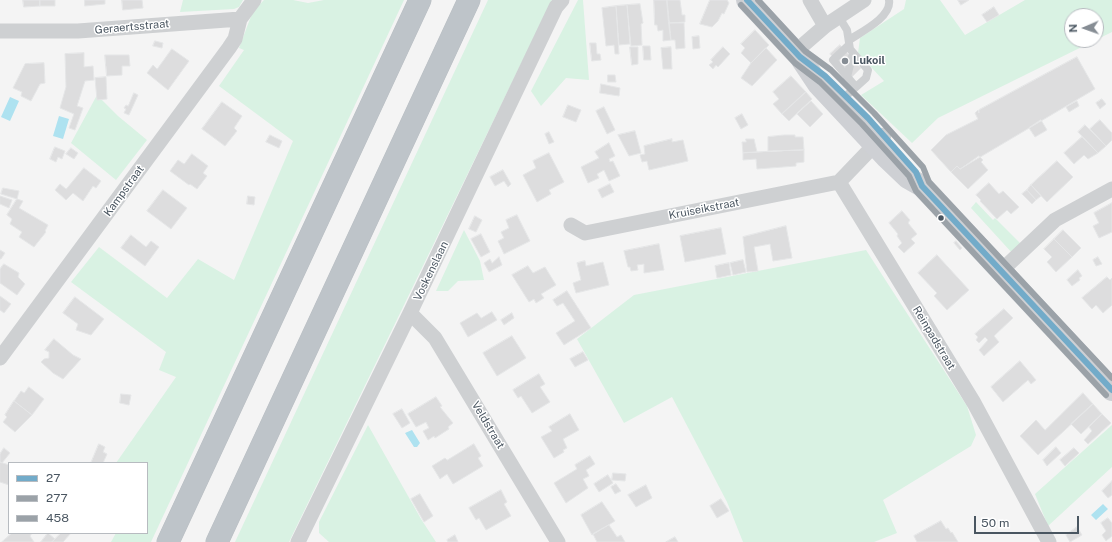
<!DOCTYPE html>
<html>
<head>
<meta charset="utf-8">
<style>
  body { margin:0 }
  #map { position:relative; width:1112px; height:542px; overflow:hidden; background:#f4f4f4; font-family:"Public Sans",sans-serif }
  canvas { display:block }
  .legend { position:absolute; left:8px; top:462px; width:140px; height:72px; box-sizing:border-box; background:#fff; border:1px solid #b7bbc0; margin:0; padding:5px 7px; list-style:none; font-size:12px; color:#4a5661 }
  .legend li { display:flex; align-items:center; gap:8px; height:20px }
  .legend b { width:20px; border:1px solid #b7bbc0 }
  .north { position:absolute; left:1064px; top:8px; width:40px; height:40px; box-sizing:border-box; background:#fff; border:1px solid #b7bbc0; border-radius:50%; rotate:268deg; font-size:11px; font-weight:700; line-height:16px; text-align:center; color:#4a5661 }
  .north::after { content:''; display:block; margin:auto; width:14px; height:18px; background:#868d94; clip-path:polygon(50% 0,100% 100%,50% 72%,0 100%) }
  .scale { position:absolute; left:974px; top:516px; width:105px; height:18px; box-sizing:border-box; border:2px solid #4a5661; border-top:0; padding-left:5px; font-size:12px; line-height:14px; white-space:nowrap; color:#4a5661; -webkit-text-stroke:3px #fff; paint-order:stroke }
</style>
</head>
<body>
<div id="map">
<canvas width="1112" height="542"></canvas>
<ul class="legend">
<li><b style="height:5px;background:#72abc9"></b>27</li>
<li><b style="height:5px;background:#9ba2a8"></b>277</li>
<li><b style="height:5px;background:#9ba2a8"></b>458</li>
</ul>
<div class="north">N</div>
<div class="scale">50 m</div>
</div>
<script>
const g = document.querySelector('canvas').getContext('2d');
g.lineJoin = 'round';
function fill(path, color) {
  g.fillStyle = color;
  g.fill(path, 'evenodd');
}
function stroke(path, color, width, dash) {
  g.strokeStyle = color;
  g.lineWidth = width;
  g.lineCap = dash ? 'butt' : 'round';
  g.setLineDash(dash || []);
  g.stroke(path);
}
function write(font, color, halo, rows, align = 'center') {
  g.font = font + ' "Public Sans",sans-serif';
  g.lineWidth = 3;
  g.setLineDash([]);
  g.textBaseline = 'middle';
  g.strokeStyle = halo;
  g.fillStyle = color;
  for (const [text, x, y, turn = 0] of rows) {
    g.save();
    g.translate(x, y);
    g.rotate((+turn || 0) * Math.PI / 180);
    g.textAlign = isNaN(turn) ? turn : align;
    if (halo) g.strokeText(text, 0, 0);
    g.fillText(text, 0, 0);
    g.restore();
  }
}
fill(new Path2D(`
  M183,0H243L239,7L234,9L180,12Z
  M264,0H293L308,3L324,0H404L151,542H111L116,533H147V463H116L176,377L159,370L166,352L71,282L99,247L167,298L198,259L234,280L293,141L219,86L244,50L239,48L253,11Z
  M488,0H552L289,542H235Z
  M578,0H583L589,80L566,78L541,106L531,91Z
  M906,0H940L965,35L1025,0H1112V32L938,118L912,143L861,95L884,81L858,53L860,38L904,9ZM1072,16H1096V40H1072Z
  M97,95L118,116L147,140L116,180L71,143Z
  M976,202L993,220L995,218L1022,245L1013,254L971,208Z
  M464,230L480,261L484,280L458,281L448,291H436Z
  M866,250L967,406L976,435L971,446L883,500L897,533L874,542H743L727,502L672,397L624,423L577,339L634,295Z
  M368,425L421,519L436,542H329L319,533V522Z
  M1112,425V467L1048,526L1035,494Z`), '#d9f2e3');
fill(new Path2D(`
  M10,97L19,101L10,121L1,117Z
  M59,116L69,119L63,139L53,136Z
  M412,430L420,443L417,447H414L405,433Z
  M1103,504L1108,509L1096,520L1091,515Z`), '#aee2f0');
const building = new Path2D(`
  M23,0H40V6L24,7Z
  M40,0H55V6H40Z
  M85,0H105V4L85,6Z
  M122,0H142L143,8L123,10Z
  M654,0H667L671,40L663,41V30L658,31L657,25H655Z
  M667,0H680L682,15H685V22L669,23Z
  M710,0H727L729,3L724,14L722,13L718,21L712,27L700,24Z
  M958,0H969L961,5Z
  M640,4L643,23L641,24L642,45L631,46L627,5Z
  M627,5L630,44L619,45L616,6Z
  M616,6L619,54H615L614,45L606,46L602,8Z
  M994,7L999,15L987,22L982,15Z
  M669,23H684L685,48L676,49L675,40H671Z
  M755,30L769,45L751,63L741,53L745,48L741,44Z
  M699,36L700,48L693,49L692,37Z
  M155,41L163,43L162,48L153,46Z
  M590,43H596L597,54H600L601,60L592,61Z
  M840,45L861,68L851,78L830,54Z
  M643,46H650L651,60H644Z
  M630,47H638V64L632,65Z
  M671,47L672,69H663L661,48Z
  M723,47L730,54L718,67L716,65L713,69L709,65L713,62L711,60Z
  M766,48L777,60L752,86L741,78L751,63Z
  M172,49L189,61L168,90L147,73L153,65L157,69Z
  M84,53V67L93,66L94,80L85,81L77,106L83,108L75,130L69,128L74,114L60,108L66,87L65,54Z
  M105,55H129L130,66H122V75L107,76Z
  M1077,57L1095,89L960,169L957,166L951,172L931,150L946,135L978,119L975,113L978,110L979,113V110Z
  M44,63L45,83L40,84L31,101L21,96L22,92L13,88L25,64Z
  M608,75H615L616,82H608Z
  M791,76L806,92L782,114L773,104L779,99L773,92Z
  M106,77L107,99L97,100L95,78Z
  M601,84L620,88L619,96L600,93Z
  M806,92L812,99L789,121L782,114Z
  M134,93L138,95L129,115L124,113L126,109L124,108L126,105L128,106Z
  M1102,99L1106,104L1100,109L1096,103Z
  M811,101L823,114L810,127L797,114Z
  M1077,101L1079,106L1069,112L1066,107Z
  M222,102L242,116L234,128L237,131L225,146L202,129Z
  M568,105L581,110L576,122L563,117Z
  M604,107L615,130L607,134L596,111Z
  M742,114L748,125L741,129L735,118Z
  M1041,120L1047,130L1035,137L1029,128Z
  M1100,120L1112,133V140L1106,146L1090,129Z
  M1085,125L1106,146L1098,153L1078,132Z
  M635,131L641,153L629,156L618,135Z
  M549,132L554,142L549,144L545,134Z
  M270,135L282,141L279,148L266,142Z
  M784,135H795V137H803L804,150L768,151V137Z
  M1082,137L1098,153L1088,159L1084,155L1074,164L1064,153Z
  M672,139V142L683,140L688,161L649,170L647,161L642,162L640,155L645,154L644,146Z
  M746,139H754L757,152L743,153L742,142H746Z
  M609,143L615,156L609,159L610,162L613,161L620,176L609,181L604,170L597,174L599,178L588,183L581,167L599,158L595,152Z
  M55,147L65,151L62,159L58,157L56,162L50,159Z
  M71,148L78,153L74,159L66,154Z
  M804,150V162L796,163V166L757,169L756,159L743,160V153Z
  M549,153L564,182L549,190L551,194L537,202L523,175L536,168L533,161Z
  M192,154L208,166L203,173L207,176L197,189L190,184L189,185L170,171L178,160L184,164Z
  M979,156L983,160L981,162L988,170L968,189L951,172L957,166L960,169Z
  M1057,161L1073,177L1047,202L1031,185Z
  M84,168L101,181L96,188L93,186L83,201L73,193L66,200L55,190L60,184L66,189Z
  M503,170L511,184L508,187L504,181L495,186L490,177Z
  M989,183L999,194L1003,191L1019,207L1011,214L1007,210L997,219L980,201L981,200L976,195Z
  M610,184L614,192L602,198L598,190Z
  M1031,185L1041,196L1036,200L1027,190Z
  M3,188L19,191L17,199L1,194Z
  M163,190L187,208L171,229L147,211Z
  M1027,190L1036,200L1032,204L1022,194Z
  M0,196L12,200L9,208L0,204Z
  M248,196L255,197L254,205L247,204Z
  M17,199L23,201L19,208L48,225L45,231L46,232L34,247L19,237L22,232L10,224L12,219L7,215Z
  M1112,203V232L1099,238L1093,226L1099,223L1094,213Z
  M902,211L910,220L908,223L917,234L911,239L915,243L904,253L898,247L902,243L897,236L898,234L889,223Z
  M517,215L530,241L504,254L498,241L504,238L501,232L509,228L506,220Z
  M475,216L482,220L476,232L469,229Z
  M786,226L792,258L773,261L770,244L754,247L758,271L747,272L743,237Z
  M721,228L726,254L685,262L680,236Z
  M1063,230L1081,248L1072,257L1054,239Z
  M481,234L490,252L481,257L471,239Z
  M131,235L146,247L151,241L159,247L145,266L121,248Z
  M1054,239L1072,257L1056,272L1047,262L1052,257L1044,249Z
  M956,241L962,248L960,250L954,243Z
  M659,244L664,270L644,273V264L637,265L638,270L631,271L630,267H628L624,251Z
  M0,250L5,253L1,259H0Z
  M937,255L969,290L947,310L934,296L937,293L918,273Z
  M499,257L502,265L489,272L484,263L490,259L492,263Z
  M1098,257L1102,264L1096,266L1093,260Z
  M743,260L746,272L733,275L730,263Z
  M585,261L586,266L603,262L609,285L576,293L573,283L581,280L577,263Z
  M729,263L731,275L717,278L715,266Z
  M4,264L19,273L18,277L25,284L17,295L0,283V269Z
  M528,266L533,273L545,267L556,285L541,294L544,298L536,303L534,299L529,302L512,275Z
  M1078,270L1082,276L1079,278L1080,280L1072,286L1067,280Z
  M1107,277L1110,280L1112,278V305L1103,313L1096,305L1092,309L1082,298Z
  M567,291L591,328L564,345L556,333L575,321L563,303L557,306L553,300Z
  M0,296L11,304L4,313L0,310Z
  M75,297L104,319L91,335L76,330L78,324L63,313Z
  M1004,309L1013,318L994,336L999,342L984,356L979,350L988,340L985,337L979,343L976,340L978,337L975,334Z
  M492,312L497,320L468,337L460,323L477,313L481,318Z
  M512,313L514,318L504,325L501,320Z
  M512,336L526,358L497,376L483,353Z
  M54,339L73,355L81,359L63,379L53,373L41,362L44,359L49,358V352L45,350Z
  M583,352L588,360L575,367L570,359Z
  M1020,361L1036,380L1031,384L1028,380L1003,402L991,387Z
  M539,374L545,384L540,387L550,402L532,413L521,396L518,398L513,390Z
  M29,387L44,399L32,415L14,401L21,391L24,393Z
  M1083,393L1093,404L1038,455L1020,436L1036,420L1045,430Z
  M121,394L131,395L129,405L120,403Z
  M436,397L442,406L440,407L453,423L448,427L449,429L435,438L434,436L428,440L423,431L429,428L426,422L416,427L408,414Z
  M14,401L32,415L15,432L3,422L7,417L5,415Z
  M1093,404L1102,414L1081,434L1071,424Z
  M402,409L410,423L402,428L393,414Z
  M570,414L579,430L563,439L567,448L563,450L564,452L554,458L541,437L552,431L549,427Z
  M1102,414L1111,423L1088,444L1084,440L1092,431L1089,427Z
  M99,444L105,447L103,452L107,454L103,463H91Z
  M474,444L481,456L478,458L483,466L453,484L447,474L440,479L432,466L445,458L447,460Z
  M1056,447L1061,453L1047,466L1043,460Z
  M4,448L10,453L2,463L0,462V454Z
  M1074,448L1079,453L1065,466L1060,460Z
  M590,456L595,464L586,470L589,476L583,479L588,488L566,503L554,483L577,469L575,465Z
  M0,462L9,465V485L0,482Z
  M613,473L626,474L625,481L612,480Z
  M608,475L613,483L599,492L594,484Z
  M1112,481V495L1108,498L1102,491Z
  M616,484L621,491L615,494L611,487Z
  M646,485L652,498L636,507L628,495Z
  M501,490L507,502L504,504L511,516L486,530L479,518L476,520L469,508Z
  M420,494L433,516L424,522L411,499Z
  M721,499L729,511L717,518L710,506Z
  M602,502L615,521L592,535L581,515Z
  M1108,518L1112,523V536L1106,541L1102,535L1106,531L1101,523Z
  M941,521L946,529L948,528L951,533L952,532L958,542H917L914,536Z
  M609,525L617,537L621,535L625,542H597L593,534Z
  M1077,527L1082,535L1070,542L1066,535Z
  M12,533H32L30,536L34,542H2Z
  M48,533L55,539L52,542H41Z
  M61,533H71L63,542H52Z
  M455,535L458,542H448L447,540Z
  M675,537L678,542H666Z`);
fill(building, '#ddddde');
stroke(building, '#e5e6e7', 1);
const highway = new Path2D(`
  M168,542L420,0
  M217,542L469,0`);
stroke(highway, '#b9bec3', 23);
stroke(new Path2D(`
  M849,40C861,32 892,17 889,0
  M849,45L833,60L856,87
  M847,77L853,53
  M837,104L866,78L868,70L850,49L847,30L839,17`), '#ced0d2', 8);
stroke(new Path2D(`
  M810,0L825,26
  M0,31H78L240,19
  M795,52L825,26L864,0
  M839,182L974,403L1049,542
  M839,182L884,135
  M571,225L585,233L839,182
  M1001,271L1055,220L1112,189
  M410,313L435,338L558,542
  M0,358L229,48L235,39L240,19L254,0
  M298,542L410,313L556,7L562,0`), '#ced0d2', 15);
stroke(new Path2D(`
  M747,0L800,57L818,84L886,157L908,178L922,186L1112,390`), '#ced0d4', 22);
stroke(highway, '#bec4c9', 22);
stroke(new Path2D(`
  M747,0L800,57L825,76L868,118L916,172L922,186L1112,390`), '#72abc9', 6);
stroke(new Path2D(`
  M741,5L795,63L820,82L862,124L909,176L916,191L1106,395`), '#9ba2a8', 6);
stroke(new Path2D(`
  M758,0L805,51L831,70L874,113L923,167L929,182L1112,378`), '#9ba2a8', 6);
for (const [x, y, r, color] of [
  [845,61,4,"#868d94"],
  [941,218,3.5,"#4a5661"]
]) {
  const dot = new Path2D();
  dot.arc(x, y, r, 0, 2 * Math.PI);
  g.fillStyle = color;
  g.fill(dot);
  stroke(dot, '#fff', 1.5);
}
write('11px', '#4a5661', '#fff', [
  ["Geraertsstraat",132,27,-5],
  ["Kampstraat",124,191,-54],
  ["Kruiseikstraat",704,209,-11],
  ["Voskenslaan",431,271,-64],
  ["Reinpadstraat",934,338,59],
  ["Veldstraat",488,425,59]
]);
write('bold 11px', '#4a5661', '#fff', [
  ["Lukoil",853,61]
], 'left');
</script>
</body>
</html>
